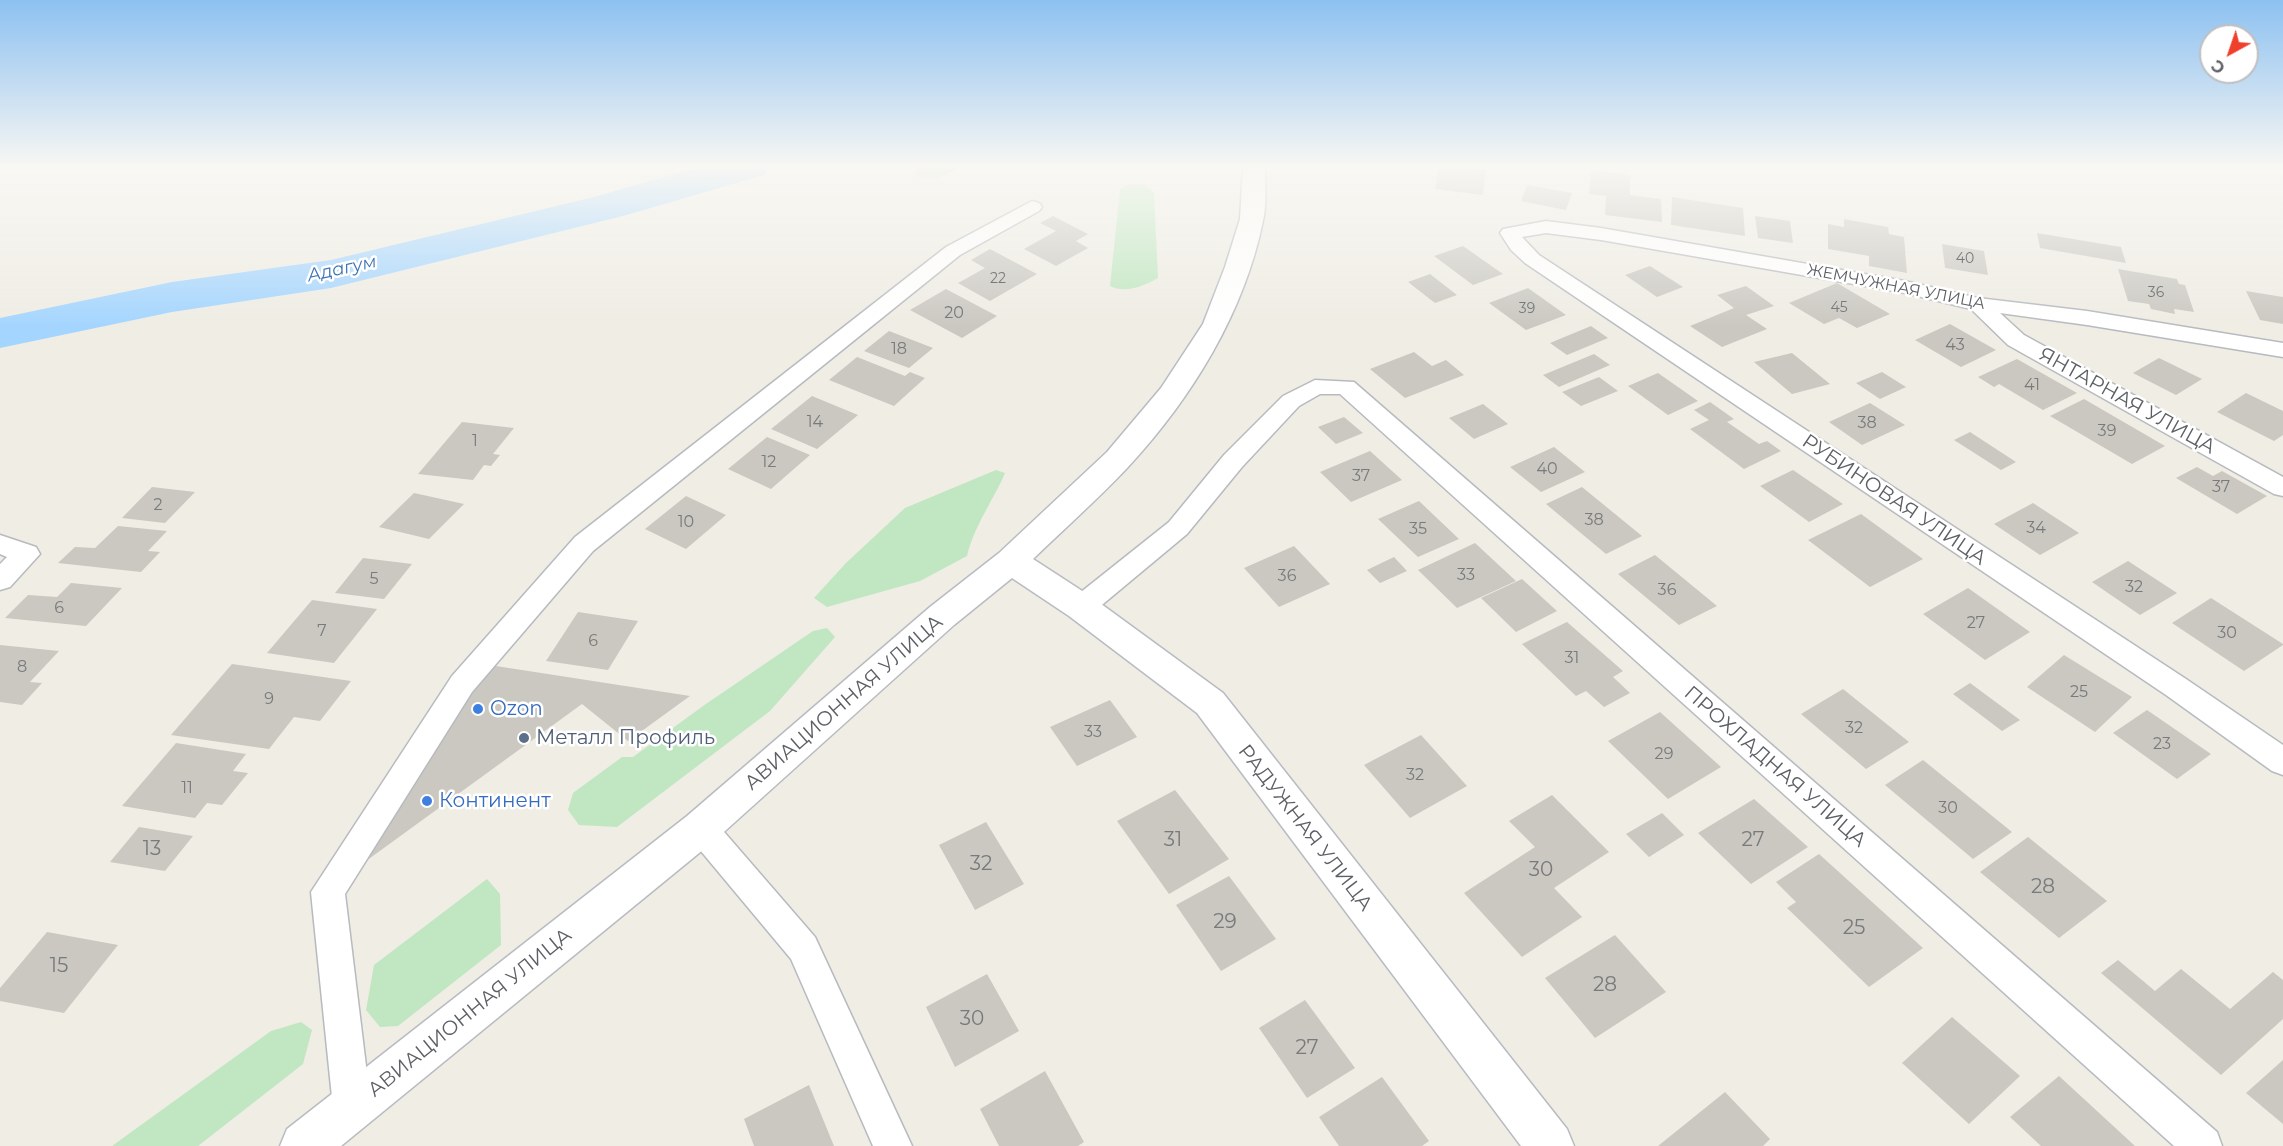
<!DOCTYPE html>
<html>
<head>
<meta charset="utf-8">
<style>
  body { margin:0 }
  #map { position:relative; width:2283px; height:1146px; overflow:hidden; background:#efede4; font-family:Montserrat,sans-serif }
  canvas { display:block }
  .north { position:absolute; left:2199px; top:24px; width:60px; height:60px; box-sizing:border-box; background:#fff; border:2px solid #bebfc1; border-radius:50%; rotate:220deg; font-size:16px; font-weight:700; line-height:24px; text-align:center; color:#5c6065 }
  .north::after { content:''; display:block; margin:auto; width:21px; height:27px; background:#ee402c; clip-path:polygon(50% 0,100% 100%,50% 72%,0 100%) }
</style>
</head>
<body>
<div id="map">
<canvas width="2283" height="1146"></canvas>
<div class="north">С</div>
</div>
<script>
const g = document.querySelector('canvas').getContext('2d');
g.lineJoin = 'round';
function fill(path, color) {
  g.fillStyle = color;
  g.fill(path, 'evenodd');
}
function stroke(path, color, width, dash) {
  g.strokeStyle = color;
  g.lineWidth = width;
  g.lineCap = dash ? 'butt' : 'round';
  g.setLineDash(dash || []);
  g.stroke(path);
}
function write(font, color, halo, rows, align = 'center') {
  g.font = font + ' Montserrat,sans-serif';
  g.lineWidth = 5;
  g.setLineDash([]);
  g.textBaseline = 'middle';
  g.strokeStyle = halo;
  g.fillStyle = color;
  for (const [text, x, y, turn = 0] of rows) {
    g.save();
    g.translate(x, y);
    g.rotate((+turn || 0) * Math.PI / 180);
    g.textAlign = isNaN(turn) ? turn : align;
    if (halo) g.strokeText(text, 0, 0);
    g.fillText(text, 0, 0);
    g.restore();
  }
}
fill(new Path2D(`
  M917,166H963L939,178L915,177Z
  M1129,184H1143L1154,192L1158,278C1144,286 1125,294 1110,286L1120,189Z
  M996,470L1005,473C993,501 974,526 967,556L920,581L827,607L814,598L846,563L905,508Z
  M827,628L835,637L770,711L617,827L579,825L568,810L573,793L622,757H633L703,706L813,631Z
  M487,879L500,894L501,945L398,1026L380,1027L366,1010L374,965Z
  M301,1022L312,1030L303,1064L198,1146H112L271,1031Z`), '#c0e7c1');
fill(new Path2D(`
  M702,166H770L764,175L623,216L331,288L172,312L0,348V318L172,282L331,260L594,197Z`), '#a4d5ff');
fill(new Path2D(`
  M1439,166L1486,170L1483,195L1435,189Z
  M1591,170L1630,175V195L1661,199L1662,222L1605,215L1606,196L1589,194Z
  M1527,185L1572,193L1566,210L1521,201Z
  M1672,197L1743,208L1745,236L1671,225Z
  M1053,216L1088,234L1076,241L1088,248L1056,266L1024,249L1056,231L1040,223Z
  M1755,216L1790,221L1793,243L1758,238Z
  M1844,219L1888,227L1889,234L1904,237L1907,273L1869,266V256L1828,249V224L1844,227Z
  M2037,233L2121,247L2126,263L2040,248Z
  M1942,244L1984,251L1988,275L1945,268Z
  M1463,246L1503,274L1473,285L1434,256Z
  M990,249L1037,274L990,301L958,283L985,268L971,260Z
  M1650,266L1683,287L1657,297L1625,275Z
  M2118,269L2177,279L2179,284L2185,285L2194,312L2174,309L2175,314L2151,309L2149,304L2128,301Z
  M1430,274L1457,295L1435,303L1408,282Z
  M1837,283L1890,314L1857,328L1839,318L1824,324L1789,303Z
  M1746,286L1774,306L1746,315L1767,329L1722,347L1690,326L1734,308L1717,295Z
  M1528,288L1566,315L1526,330L1489,303Z
  M946,289L997,316L962,338L910,310Z
  M2246,291L2283,297V324L2260,320Z
  M1950,324L1996,350L1961,367L1915,340Z
  M1591,326L1608,338L1567,355L1550,343Z
  M889,331L933,348L909,368L864,351Z
  M1414,352L1432,366L1446,360L1464,375L1405,398L1370,369Z
  M1792,353L1830,384L1792,394L1754,362Z
  M1594,354L1610,365L1559,387L1543,375Z
  M857,357L905,376L910,372L925,378L894,406L829,380Z
  M2159,358L2202,379L2176,395L2133,373Z
  M2017,359L2077,393L2043,410L1999,384L1994,387L1978,377Z
  M1882,372L1906,387L1880,399L1856,383Z
  M1658,373L1698,401L1668,415L1628,386Z
  M1599,377L1618,391L1581,406L1562,392Z
  M2246,393L2283,411V435L2274,441L2217,412Z
  M812,396L858,415L817,449L771,429Z
  M2084,399L2165,446L2132,464L2050,416Z
  M1710,402L1734,419L1727,422L1759,444L1767,441L1781,451L1744,469L1690,429L1709,420L1694,410Z
  M1870,403L1905,425L1862,445L1829,422Z
  M1483,404L1508,424L1474,439L1449,418Z
  M1344,417L1363,433L1336,444L1318,427Z
  M462,422L514,428L493,454L500,455L491,466L484,465L473,480L418,474Z
  M1970,432L2016,462L2001,470L1954,440Z
  M767,437L810,455L771,489L728,469Z
  M1554,447L1585,472L1541,492L1510,467Z
  M1370,451L1402,480L1351,502L1320,472Z
  M2197,467L2213,476L2222,471L2267,496L2237,514L2176,478Z
  M1793,470L1843,504L1809,522L1760,486Z
  M152,487L195,492L165,523L122,518Z
  M1582,487L1642,536L1606,554L1546,504Z
  M414,493L464,504L429,539L379,527Z
  M686,496L726,515L686,549L645,529Z
  M1419,501L1459,539L1418,557L1378,519Z
  M2033,503L2079,533L2040,555L1994,524Z
  M1861,514L1923,559L1870,587L1808,540Z
  M118,526L167,531L148,551L160,552L141,572L58,563L75,547L95,548Z
  M1475,543L1516,581L1457,608L1418,570Z
  M1294,546L1330,584L1279,607L1244,568Z
  M1655,555L1717,606L1679,625L1618,574Z
  M1394,557L1407,571L1380,583L1367,570Z
  M363,558L412,564L384,599L335,593Z
  M2128,561L2177,593L2140,615L2092,582Z
  M1522,579L1557,611L1516,632L1481,598Z
  M71,583L122,588L86,626L5,618L28,595L57,597Z
  M1968,588L2030,632L1985,660L1923,614Z
  M2211,598L2283,644V645L2244,671L2172,623Z
  M312,600L377,609L334,663L267,653Z
  M578,612L638,621L608,670L546,661Z
  M1567,622L1623,671L1613,677L1630,693L1604,707L1586,691L1576,696L1522,644Z
  M0,645L59,651L30,682L42,683L22,705L0,702Z
  M2064,655L2132,697L2095,732L2027,687Z
  M232,664L351,681L320,721L294,717L269,749L171,735Z
  M483,664L690,696L628,741L582,704L366,861L355,860Z
  M1970,683L2020,720L2002,731L1953,694Z
  M1843,689L1909,742L1866,769L1801,714Z
  M1110,700L1137,737L1077,766L1050,727Z
  M2147,710L2211,754L2177,779L2113,733Z
  M1660,712L1721,767L1668,799L1608,741Z
  M1421,735L1467,786L1410,818L1364,765Z
  M176,743L246,754L233,771L248,773L222,805L207,803L195,818L122,806Z
  M1923,760L2012,832L1973,859L1885,785Z
  M1175,790L1229,859L1169,894L1117,821Z
  M1552,795L1609,852L1554,888L1582,917L1522,957L1464,893L1535,847L1509,821Z
  M1754,799L1808,847L1751,884L1698,833Z
  M1662,813L1684,835L1649,857L1626,834Z
  M986,822L1024,884L975,910L939,845Z
  M139,827L193,836L165,871L110,862Z
  M2028,837L2107,901L2059,938L1980,872Z
  M1819,854L1923,948L1869,987L1787,908L1796,902L1776,882Z
  M1229,876L1276,939L1221,971L1176,905Z
  M47,932L118,945L64,1013L0,1001V988Z
  M1615,935L1666,992L1595,1038L1545,978Z
  M2118,960L2155,991L2181,969L2230,1009L2273,972L2283,980V1019L2221,1075L2101,973Z
  M987,974L1019,1031L955,1067L926,1007Z
  M1305,1000L1355,1068L1307,1098L1259,1028Z
  M1952,1017L2020,1076L1969,1124L1902,1063Z
  M2283,1060V1124L2246,1093Z
  M1045,1071L1084,1142L1078,1146H999L980,1109Z
  M2059,1076L2135,1146H2041L2010,1117Z
  M1382,1077L1429,1141L1422,1146H1339L1319,1117Z
  M809,1085L834,1146H754L744,1119Z
  M1725,1092L1770,1139L1763,1146H1658Z`), '#cac8c1');
const minor = new Path2D(`
  M1032,201L1039,203L1042,207L1039,211L960,255L593,551L472,692L345,894L371,1107L365,1120L352,1126L339,1120L333,1107L311,892L452,676L575,537L946,247Z
  M1546,221L1601,228L1905,281L1978,298L2087,311L2283,343V357L2087,325L2000,313L2024,335L2283,477V496L2274,494L2008,345L1971,309L1905,293L1601,240L1546,233L1522,237L1539,255L2186,679L2283,745V775L2272,771L2166,695L1525,263L1511,250L1500,233L1503,229Z
  M1315,380L1354,382L2217,1132L2222,1146H2174L1340,394H1320L1299,406L1242,467L1187,534L1091,614L1081,617L1071,614L1067,607L1071,600L1169,522L1224,455L1283,396Z
  M0,535L36,547L40,554L10,587L0,590V564L7,557L0,554Z
  M701,814L712,818L815,937L912,1146H873L791,959L690,838L685,828L690,818Z`);
const secondary = new Path2D(`
  M1243,166H1265C1265,184 1267,204 1263,221C1244,313 1192,398 1128,467C1098,499 1064,529 1033,559L1093,598L1223,693L1567,1129L1574,1146H1521L1197,713L1069,616L1012,578L954,625L715,840L341,1146H280L287,1129L687,816L930,607L999,553L1107,452L1161,388L1203,324L1225,267L1240,219Z`);
stroke(minor, '#b7babf', 3);
stroke(secondary, '#b8bbc1', 3);
fill(minor, '#fff');
fill(secondary, '#fff');
const sky = g.createLinearGradient(0, 0, 0, 327);
sky.addColorStop(0, '#8dc1f1');
sky.addColorStop(0.51, '#f8f7f3');
sky.addColorStop(1, '#f8f7f300');
g.fillStyle = sky;
g.fillRect(0, 0, 2283, 327);
for (const [x, y, r, color] of [
  [478,709,6,"#3f7fe0"],
  [524,738,6,"#5c6f8a"],
  [427,801,6,"#3f7fe0"]
]) {
  const dot = new Path2D();
  dot.arc(x, y, r, 0, 2 * Math.PI);
  g.fillStyle = color;
  g.fill(dot);
  stroke(dot, '#fff', 2);
}
write('14px', '#787a7c', null, [
  ["40",1965,259],
  ["22",998,279],
  ["36",2156,293],
  ["45",1839,308],
  ["39",1527,309]
]);
write('16px', '#5c6065', '#fff', [
  ["ЖЕМЧУЖНАЯ УЛИЦА",1896,287,11]
]);
write('16px', '#787a7c', null, [
  ["20",954,313],
  ["43",1955,345],
  ["18",899,349],
  ["41",2032,385],
  ["14",815,422],
  ["38",1867,423],
  ["39",2107,431],
  ["1",475,441],
  ["12",769,462],
  ["40",1547,469],
  ["37",1361,476],
  ["37",2221,487],
  ["2",158,505],
  ["38",1594,520],
  ["10",686,522],
  ["34",2036,528],
  ["35",1418,529],
  ["33",1466,575],
  ["36",1287,576],
  ["5",374,579],
  ["32",2134,587],
  ["36",1667,590],
  ["6",59,608],
  ["27",1976,623],
  ["7",322,631],
  ["30",2227,633],
  ["6",593,641],
  ["31",1572,658],
  ["8",22,667],
  ["25",2079,692],
  ["9",269,699],
  ["32",1854,728],
  ["33",1093,732],
  ["23",2162,744],
  ["29",1664,754],
  ["32",1415,775],
  ["11",187,788],
  ["30",1948,808]
]);
write('italic 18px', '#3e74b5', '#fff', [
  ["Адагум",342,269,-12]
]);
write('20px', '#5c6065', '#fff', [
  ["ЯНТАРНАЯ УЛИЦА",2127,401,29],
  ["РУБИНОВАЯ УЛИЦА",1894,500,34],
  ["АВИАЦИОННАЯ УЛИЦА",844,703,-41],
  ["ПРОХЛАДНАЯ УЛИЦА",1775,767,41],
  ["РАДУЖНАЯ УЛИЦА",1305,828,52],
  ["АВИАЦИОННАЯ УЛИЦА",470,1013,-39]
]);
write('20px', '#366cbe', '#fff', [
  ["Ozon",490,709],
  ["Континент",439,801]
], 'left');
write('20px', '#4e5e75', '#fff', [
  ["Металл Профиль",536,738]
], 'left');
write('20px', '#787a7c', null, [
  ["31",1173,840],
  ["27",1753,840],
  ["13",152,849],
  ["32",981,864],
  ["30",1541,870],
  ["28",2043,887],
  ["29",1225,922],
  ["25",1854,928],
  ["15",59,966],
  ["28",1605,985],
  ["30",972,1019],
  ["27",1307,1048]
]);
</script>
</body>
</html>
